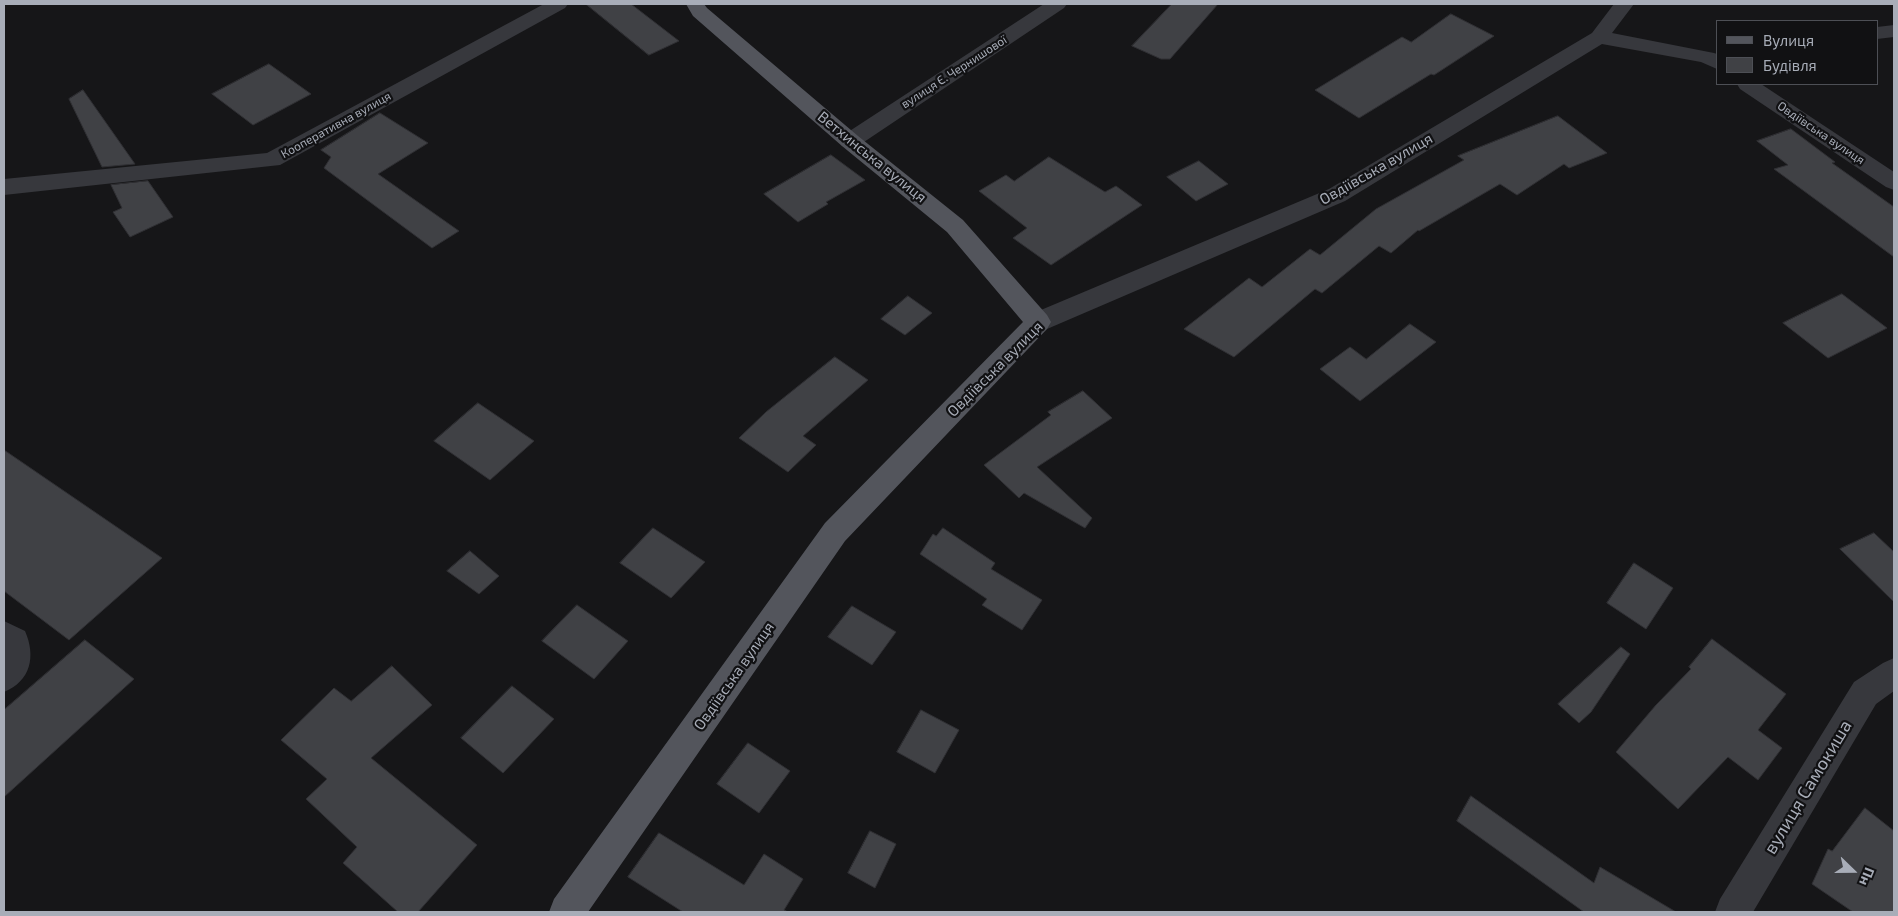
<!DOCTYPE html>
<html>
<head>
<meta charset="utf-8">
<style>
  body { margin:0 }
  #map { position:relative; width:1898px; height:916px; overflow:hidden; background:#161618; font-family:"Exo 2",sans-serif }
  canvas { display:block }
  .frame { position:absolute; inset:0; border:5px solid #a8adb8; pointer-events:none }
  .legend { position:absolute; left:1716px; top:20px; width:162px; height:65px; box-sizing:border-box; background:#111113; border:1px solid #4d4f55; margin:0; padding:6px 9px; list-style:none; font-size:15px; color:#a8adb8 }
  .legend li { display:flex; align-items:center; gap:10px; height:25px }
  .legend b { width:25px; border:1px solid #4d4f55 }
  .north { position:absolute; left:1828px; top:846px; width:50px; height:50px; -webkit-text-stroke:4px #111113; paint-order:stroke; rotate:112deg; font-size:14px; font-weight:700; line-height:20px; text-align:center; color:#a8adb8 }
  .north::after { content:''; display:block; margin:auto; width:18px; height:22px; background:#a8adb8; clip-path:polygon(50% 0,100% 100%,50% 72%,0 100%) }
</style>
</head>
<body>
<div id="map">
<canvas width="1898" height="916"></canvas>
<div class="frame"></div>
<ul class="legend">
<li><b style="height:6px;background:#53555c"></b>Вулиця</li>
<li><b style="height:14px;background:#404145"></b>Будівля</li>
</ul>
<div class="north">Пн</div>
</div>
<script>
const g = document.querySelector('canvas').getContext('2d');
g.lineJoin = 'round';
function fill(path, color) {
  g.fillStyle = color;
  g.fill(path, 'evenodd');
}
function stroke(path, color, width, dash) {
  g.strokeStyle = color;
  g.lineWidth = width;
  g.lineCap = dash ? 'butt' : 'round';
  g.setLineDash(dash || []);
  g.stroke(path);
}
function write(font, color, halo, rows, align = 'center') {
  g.font = font + ' "Exo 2",sans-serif';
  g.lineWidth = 4.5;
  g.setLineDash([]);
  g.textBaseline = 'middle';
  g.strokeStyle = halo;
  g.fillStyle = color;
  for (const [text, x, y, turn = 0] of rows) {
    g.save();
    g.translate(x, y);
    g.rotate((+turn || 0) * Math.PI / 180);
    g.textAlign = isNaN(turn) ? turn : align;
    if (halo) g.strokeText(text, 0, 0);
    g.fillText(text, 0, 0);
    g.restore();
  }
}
const building = new Path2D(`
  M586,4H631L679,41L649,55Z
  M1172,4H1218L1170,59H1161L1132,46Z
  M1451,14L1494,36L1434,75L1431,74L1359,118L1315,90L1402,37L1411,42Z
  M269,64L311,94L253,125L212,94Z
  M83,90L135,164L102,167L69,99Z
  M380,113L428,143L378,174L459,231L432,248L324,168L331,157L321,150Z
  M1558,116L1607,153L1569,168L1564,164L1517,195L1500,184L1419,231L1418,230L1391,253L1379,246L1322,293L1315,289L1234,357L1184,329L1249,278L1262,287L1310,249L1320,255L1376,209L1464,160L1458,156Z
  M1791,129L1835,162L1832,163L1894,207V257L1774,169L1788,165L1757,141Z
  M831,155L865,180L826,202L828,204L798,222L764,194Z
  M1049,157L1105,192L1116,186L1142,205L1051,265L1013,238L1027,228L979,191L1006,175L1014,181Z
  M1199,161L1228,184L1196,201L1167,177Z
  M148,181L173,217L130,237L113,212L122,208L111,185Z
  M1842,294L1887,328L1828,358L1783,323Z
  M908,296L932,313L905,335L881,319Z
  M1410,324L1436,342L1360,401L1320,369L1350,347L1366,359Z
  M835,357L868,380L803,436L816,445L788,472L739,438L766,412Z
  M1083,391L1112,418L1037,467L1092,518L1085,528L1024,493L1019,498L984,465L1051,415L1048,412Z
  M478,403L534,441L490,480L434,441Z
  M4,450L162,558L69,640L4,591Z
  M653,528L705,562L671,598L620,563Z
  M943,528L995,563L991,569L1042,600L1022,630L982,605L987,599L920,554L933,534L936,536Z
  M1874,533L1894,552V602L1840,549Z
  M470,551L499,576L479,594L447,571Z
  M1634,563L1673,588L1646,629L1607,603Z
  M577,605L628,641L594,679L542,641Z
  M852,606L896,632L872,665L828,637Z
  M1712,639L1786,694L1758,730L1782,748L1758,780L1728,757L1678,809L1616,752L1656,705L1691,669L1689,667Z
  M85,640L134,679L4,797V710Z
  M1621,647L1630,654L1591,712L1579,723L1558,704Z
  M392,666L432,705L371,758L477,845L418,912H398L343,863L357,847L306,799L327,779L281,740L334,688L351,701Z
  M512,686L554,719L503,773L461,738Z
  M921,710L959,730L935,773L897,752Z
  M748,743L790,771L759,813L717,784Z
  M1471,796L1594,883L1600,867L1676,912H1584L1457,821Z
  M1865,808L1894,831V912H1853L1812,884L1828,849L1832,851Z
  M870,831L896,844L875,888L848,873Z
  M659,833L744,885L764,854L803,879L784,910L788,912H683L628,877Z`);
fill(building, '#404145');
stroke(building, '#303034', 1);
fill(new Path2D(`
  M544,4H568L565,8L280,165L4,195V179L267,153Z
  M1044,4H1067L1064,8L858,146L850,148L842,146L839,141L842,136Z
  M1614,4H1634L1612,33L1714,53L1717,54V69L1701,62L1602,44L1345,201L1047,329L1038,331L1029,329L1025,322L1029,315L1329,189L1592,33Z
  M1894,25V37L1877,39V27Z
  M1737,84H1761L1894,172V190L1886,187L1740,89Z
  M4,621L25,631C36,656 31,681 4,692Z
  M1894,658V691L1876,704L1753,912H1715L1720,899L1854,682L1883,663Z`), '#37383d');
fill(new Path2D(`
  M686,4H704L707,8L858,136L963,220L1047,315L1051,322L1047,329L845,541L588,912H549L554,899L825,523L1023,322L947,232L842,146L693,16Z`), '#53555c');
write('12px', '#a8adb8', '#111113', [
  ["вулиця Є. Чернишової",954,72,-33],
  ["Кооперативна вулиця",336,125,-29],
  ["Овдіївська вулиця",1821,133,34]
]);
write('15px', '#a8adb8', '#111113', [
  ["Ветхинська вулиця",872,157,39],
  ["Овдіївська вулиця",1376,169,-30],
  ["Овдіївська вулиця",995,369,-45],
  ["Овдіївська вулиця",734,676,-55]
]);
write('18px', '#a8adb8', '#111113', [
  ["вулиця Самокиша",1808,787,-59]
]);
</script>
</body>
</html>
